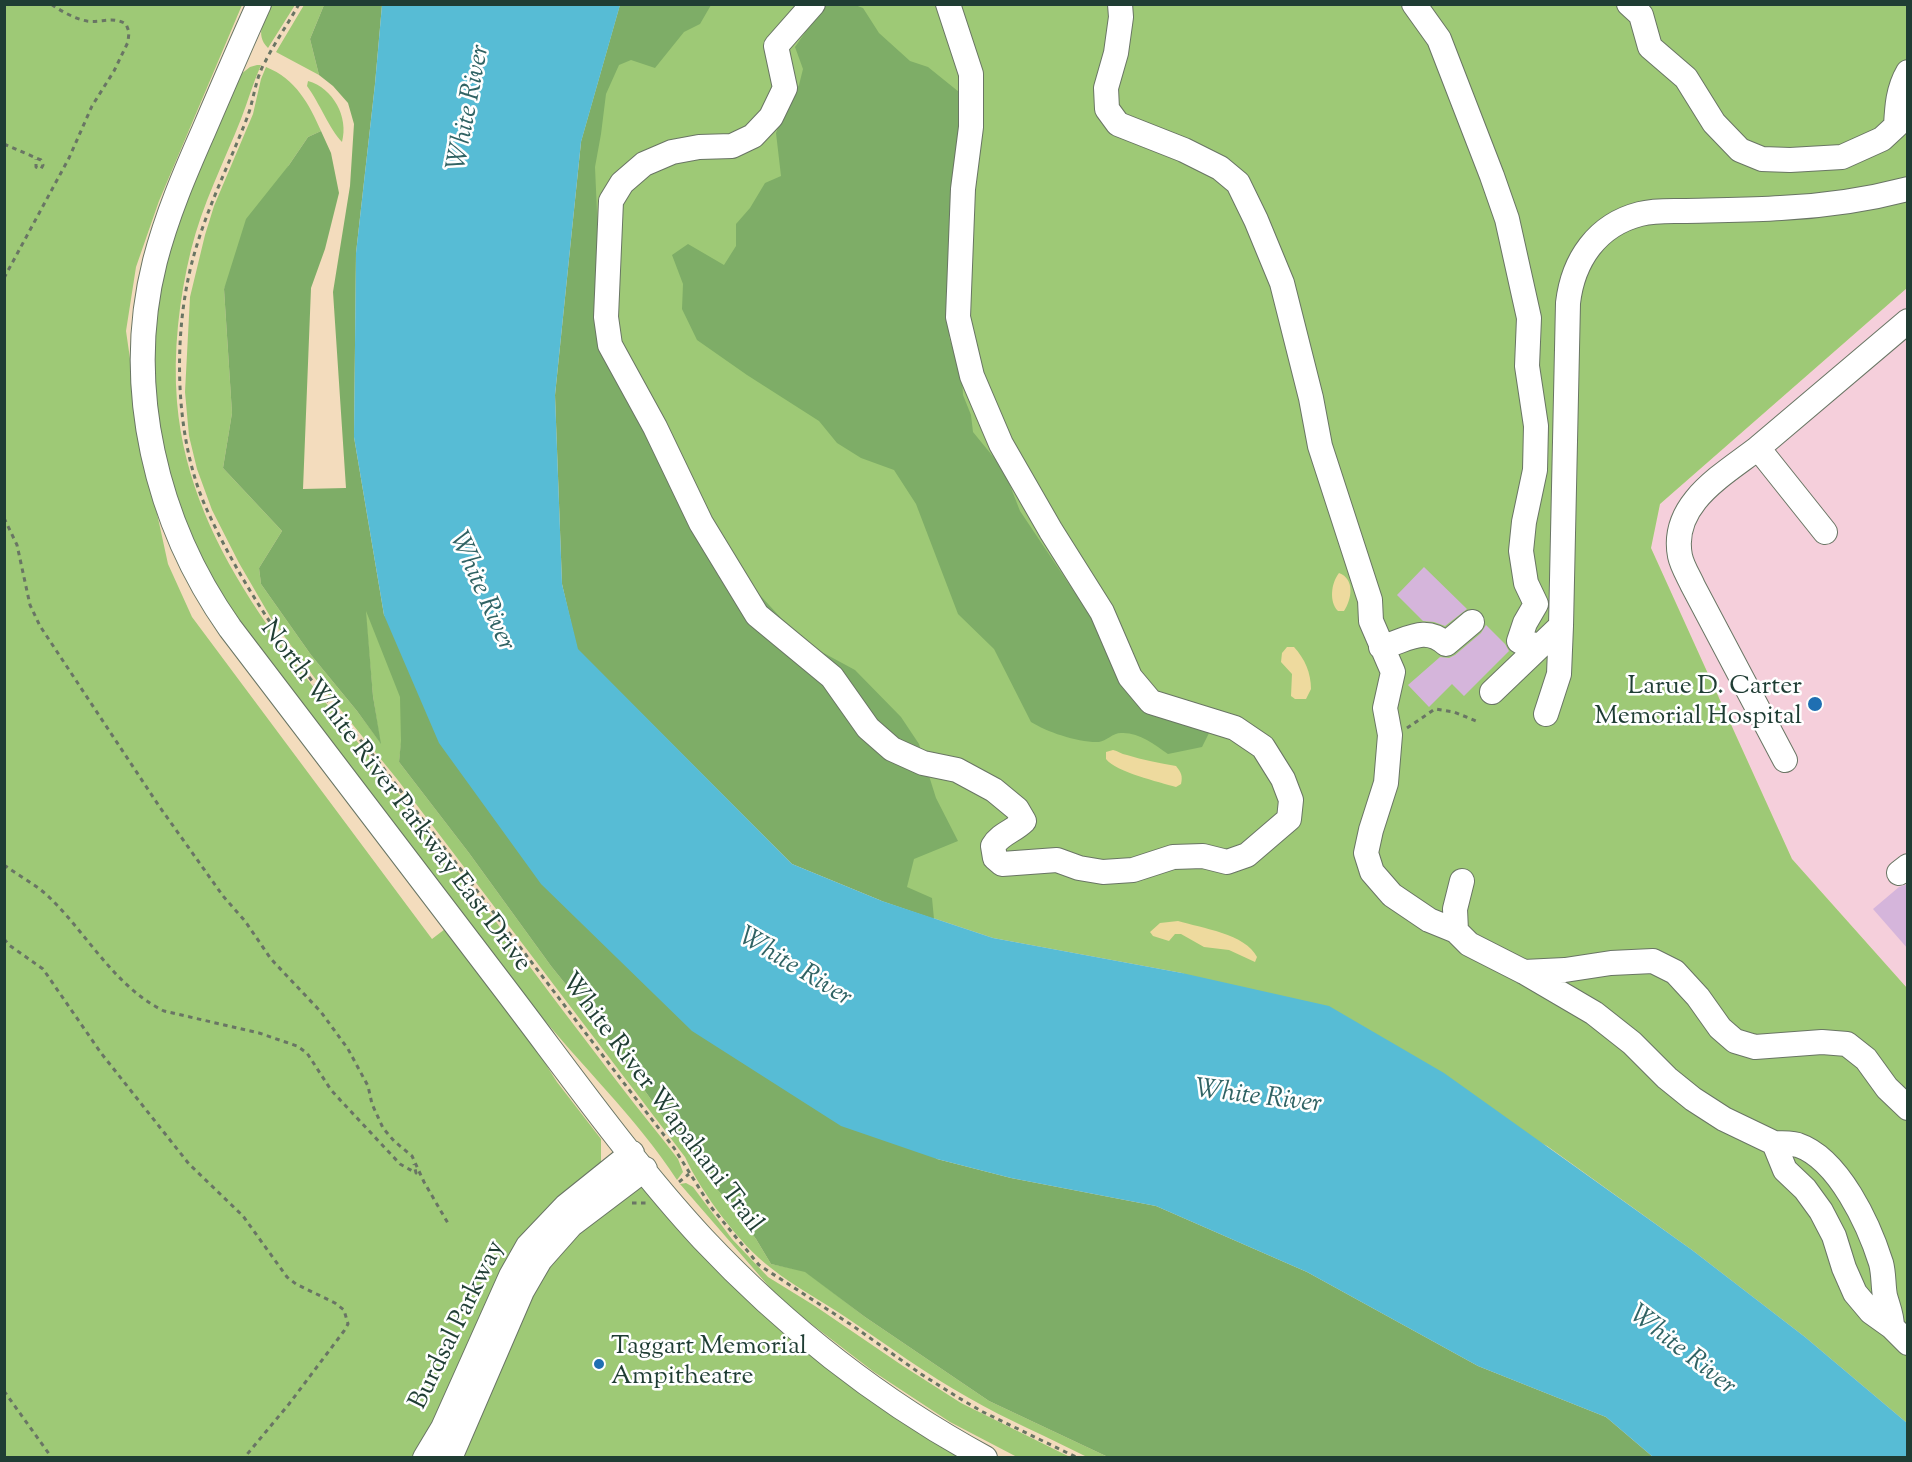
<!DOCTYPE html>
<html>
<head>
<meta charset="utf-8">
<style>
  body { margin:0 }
  #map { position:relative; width:1912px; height:1462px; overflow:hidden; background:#f3dcbd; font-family:"Sorts Mill Goudy",serif }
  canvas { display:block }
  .frame { position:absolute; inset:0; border:6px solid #1f3d34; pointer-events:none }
</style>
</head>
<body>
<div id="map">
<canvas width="1912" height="1462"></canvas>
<div class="frame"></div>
</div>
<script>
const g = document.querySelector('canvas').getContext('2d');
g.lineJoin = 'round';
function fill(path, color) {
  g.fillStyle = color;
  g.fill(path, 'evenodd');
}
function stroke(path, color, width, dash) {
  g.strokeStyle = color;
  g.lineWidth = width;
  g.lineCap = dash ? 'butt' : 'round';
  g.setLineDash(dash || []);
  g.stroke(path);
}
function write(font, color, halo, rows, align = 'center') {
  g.font = font + ' "Sorts Mill Goudy",serif';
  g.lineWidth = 5;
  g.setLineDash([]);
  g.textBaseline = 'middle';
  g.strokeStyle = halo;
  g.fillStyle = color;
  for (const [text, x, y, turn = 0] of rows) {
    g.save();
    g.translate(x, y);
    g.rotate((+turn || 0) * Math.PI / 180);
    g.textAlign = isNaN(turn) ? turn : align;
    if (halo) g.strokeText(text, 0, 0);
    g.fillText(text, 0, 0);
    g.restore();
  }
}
fill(new Path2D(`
  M1907,288V988L1792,859L1651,548L1660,504Z`), '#f5cfdb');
fill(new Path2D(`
  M5,5H242L159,201L136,267L126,331L143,449L168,564L192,617L432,939L445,929L512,1011L557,1082L601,1139V1165L533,1257L635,1176L864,1381L988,1457H5Z
  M271,5H295L268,48C254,34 265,19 271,5Z
  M304,5H324L310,39L319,75L276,52Z
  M620,5H1907V288L1660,504L1651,548L1792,859L1907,988V1423L1805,1337L1692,1250L1547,1146L1182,973L993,938L882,901L675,691L581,142Z
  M257,65H261C253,83 248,101 241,119C224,162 202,205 191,250C179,299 173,352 177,402C190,558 308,676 399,794C473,890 545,988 619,1084C638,1109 659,1134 678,1159L683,1172L677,1180C636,1117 580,1065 533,1006L242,625C169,520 136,390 166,263C176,222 192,183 209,144C220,120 229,97 241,74L250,67Z
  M266,67C296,79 309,104 321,131L308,137L289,165L224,289L232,413L223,468L282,531L259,568L261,584L311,655L357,711L380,742L373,696L365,608L409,673L399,762L469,853L551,966L596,1022L706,1177L732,1206L756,1239L771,1264L805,1271L865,1317L989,1401L1108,1457H1087C1048,1437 1007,1420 969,1398C926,1374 887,1345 847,1318C822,1301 795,1287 771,1268C740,1245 701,1192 685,1157L397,779L314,677L271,618L239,563L212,510L197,469L189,436L185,392L190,297L205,235L214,206L253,114L261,79Z
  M308,81C333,88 349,117 342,142C330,130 319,102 307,86Z
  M686,1183L693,1187L732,1239L768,1277L815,1306L903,1366L961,1403L1070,1457H1017L950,1422L874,1372L801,1316L772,1290L680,1184Z`), '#9ec976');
fill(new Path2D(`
  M324,5H382L375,84L356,253L354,437L384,615L937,1159L1011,1178L1156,1206L1307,1272L1478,1366L1606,1417L1653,1457H1108L989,1401L865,1317L805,1272L771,1264L756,1239L732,1206L706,1177L596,1022L551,966L469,853L399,762L401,741L400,697L366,611L373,696L381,744L357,711L311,655L261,584L259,568L282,531L223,468L232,413L224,289L246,219L289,165L308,137L321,131L331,153L339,193L325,249L311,288L303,489L346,488L333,292L350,186L354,124L348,103L333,86L319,75L310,39Z
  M620,5H711L700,24L684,32L655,68L631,60L619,65L606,94L601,134L595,167L603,350L757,592L781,618L818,650L855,670L901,717L919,744L936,798L958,841L914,859L907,887L932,898L934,919L882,901L792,864L577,649L562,584L555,395L581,142Z
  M824,5H855L863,8L879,33L910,61L928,67L959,92L961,122L948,303L949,337L962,378L963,395L971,415L973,432L1004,470L1020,511L1093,620L1111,655L1209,733L1202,747L1168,754C1154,744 1139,732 1121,733C1113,733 1106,741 1099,742C1079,743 1047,732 1031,722L994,649L958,614L916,504L894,470L861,458L837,443L819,421L747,375L697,340L682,309L683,284L672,255L688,244L724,265L736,246V224L750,208L765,183L781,176L776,133L785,109L799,85L803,69L795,47Z`), '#7ead67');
fill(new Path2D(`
  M1339,573C1355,579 1352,599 1344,611H1338C1329,602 1331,583 1339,573Z
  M1287,647H1294C1305,659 1311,673 1311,689L1306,699H1295L1291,696L1292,674L1281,662L1282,653Z
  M1113,750C1118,751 1121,754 1127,755C1143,760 1159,763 1176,766C1181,772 1183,776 1181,784L1176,787C1159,782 1116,772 1106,759V752Z
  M1178,921C1201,928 1246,934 1257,957L1255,962L1229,950L1204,947L1181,934H1175L1169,941L1153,936L1150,932L1160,923Z`), '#eeda9e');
fill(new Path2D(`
  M382,5H620L581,142L555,395L562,584L578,649L792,864L882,901L993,938L1182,973L1329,1006L1444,1073L1692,1250L1805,1337L1907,1423V1457H1653L1606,1417L1478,1366L1307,1272L1156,1206L1011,1178L937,1159L841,1126L692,1031L541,884L439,743L384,615L354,437L356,253L375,84Z`), '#57bcd5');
fill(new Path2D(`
  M1424,567L1467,609L1445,626L1434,622L1423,621L1397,595Z
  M1486,625L1505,644L1509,651L1464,696L1452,684L1429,707L1408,685L1440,657L1449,658L1455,655L1481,633Z
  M1908,884V949L1873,909L1899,887Z`), '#d5b5db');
const minor = new Path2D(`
  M259,4C240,46 222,88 204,130C185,173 167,215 155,261C123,387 156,523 230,628C321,747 411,866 502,985C567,1070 630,1160 703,1239C785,1326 880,1401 985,1458
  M813,4L776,46L785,88L771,117L753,136L732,146L699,147L672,152L644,164L622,183L611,201L606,317L610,345L655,427L701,523L757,615L832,677L868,728L892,749L923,763L957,770L994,790L1017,809L1024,821C1014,831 1000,834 993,846L995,858L1002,864L1057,860L1079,868L1103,872L1133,870L1173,857L1203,856L1227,862L1247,855L1289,819L1291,800L1283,779L1263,747L1235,728L1151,702L1130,677L1102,612L1051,531L1001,444L972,376L958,317L963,189L971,127V74L948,4
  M1120,4L1121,17L1116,53L1106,88L1107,109L1118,124L1184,150L1220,168L1238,183L1256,220L1282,283L1311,398L1320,446L1370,600L1371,621L1393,672L1385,708L1390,735L1386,783L1371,830L1366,853L1372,872L1392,895L1429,920L1456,931L1469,944L1524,972L1594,1013L1632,1043L1667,1078L1693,1099L1724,1119L1774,1143L1785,1170L1805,1189L1821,1211L1834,1236L1844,1268L1855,1293L1871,1312L1892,1327L1908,1343
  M1414,4L1439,39L1492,176L1507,219L1529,318L1527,366L1536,426L1535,470L1524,522L1521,551L1526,583L1536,604L1525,623L1519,641L1539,646
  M1629,4L1641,15L1650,47L1686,78L1714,123L1740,150L1762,159L1790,160L1842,157L1882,139L1896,126C1897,107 1898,89 1908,72
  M1758,448L1908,321
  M1381,647C1405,642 1424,624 1446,644L1472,622
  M1492,692L1561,626L1568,303C1573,260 1597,225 1640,214C1655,210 1671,211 1686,211C1717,210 1750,210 1781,208C1824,206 1866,200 1908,189
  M1546,714L1559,674L1561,626
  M1785,760L1693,586C1689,577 1682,566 1680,556C1670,504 1723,475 1758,448L1825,532
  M1899,873L1908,866
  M1456,931L1455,909L1462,881
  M1524,972L1565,970L1611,963L1653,961L1675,972L1698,997L1720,1028L1735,1041L1755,1047L1822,1042L1847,1044L1866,1059L1887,1088L1908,1108
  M1774,1143C1782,1143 1790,1143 1798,1145C1839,1159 1869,1225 1881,1263C1884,1274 1883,1285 1885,1296C1888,1307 1892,1315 1892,1327
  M425,1458L443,1428L511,1276L528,1246L566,1206L632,1153
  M450,1458L522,1291L540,1260L571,1225L645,1169`);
stroke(minor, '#697564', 26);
stroke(new Path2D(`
  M299,4C288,24 275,42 265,62C255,79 254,100 247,118C230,162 209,204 196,248C172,326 173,436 207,510C240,582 286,650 336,711C353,732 371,751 387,773C483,898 578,1024 674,1148L711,1207L759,1265L853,1326L921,1374L959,1398L983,1412L1078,1458
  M4,144L41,160L43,165L41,169L36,167V159
  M4,278L69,158L92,106L114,71L128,42L129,32L126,24C113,16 101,23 87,21C75,19 61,11 51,4
  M4,518L17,545L30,605L40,626L159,806L223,896L245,921L271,959L321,1012L348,1049L368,1086L372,1104L383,1128L394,1141L412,1156L424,1182L449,1225
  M1407,728L1435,709L1454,712L1476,721
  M4,865C19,876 37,885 50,898C88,935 115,987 164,1011L259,1033L297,1046L307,1053L331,1090L343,1103L400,1164L416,1173L414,1164
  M4,939L9,945L43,969L101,1053L189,1164L243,1216L287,1277L296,1284L335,1303L344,1310L348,1324L344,1331L289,1404L244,1458
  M679,1182L689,1174
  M632,1203H646
  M4,1391L52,1458`), '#697564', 3, [4.5, 4.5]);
stroke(minor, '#fff', 24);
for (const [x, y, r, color] of [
  [1815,704,8,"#1f6fb2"],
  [599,1364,6,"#1f6fb2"]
]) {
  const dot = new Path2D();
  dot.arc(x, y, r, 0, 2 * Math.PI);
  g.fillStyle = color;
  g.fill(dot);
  stroke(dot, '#fff', 2);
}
write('26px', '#1f3d34', '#fff', [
  ["Larue D. Carter",1802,689],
  ["Memorial Hospital",1802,719],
  ["Taggart Memorial",611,1349,"left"],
  ["Ampitheatre",611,1379,"left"]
], 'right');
write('26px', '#1f3d34', '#fff', [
  ["North White River Parkway East Drive",394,797,53],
  ["White River Wapahani Trail",660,1104,53],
  ["Burdsal Parkway",459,1326,-64]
]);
write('italic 27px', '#306364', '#fff', [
  ["White River",471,108,-79],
  ["White River",480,592,66],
  ["White River",794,969,31],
  ["White River",1258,1099,7],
  ["White River",1681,1352,38]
]);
</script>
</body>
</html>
